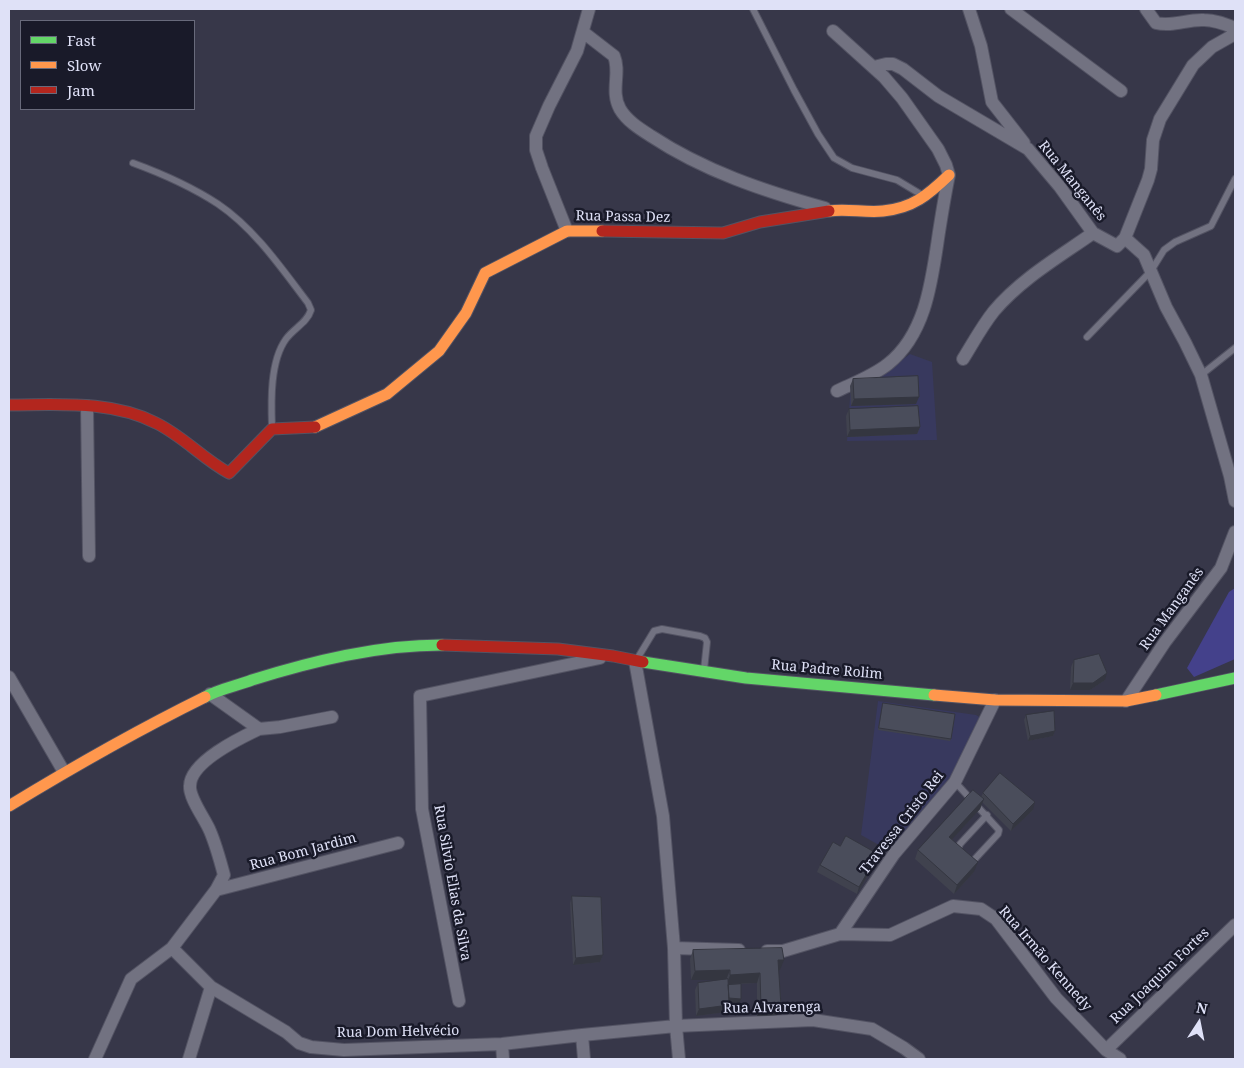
<!DOCTYPE html>
<html>
<head>
<meta charset="utf-8">
<style>
  body { margin:0 }
  #map { position:relative; width:1244px; height:1068px; overflow:hidden; background:#373749; font-family:"Noto Serif",serif }
  canvas { display:block }
  .frame { position:absolute; inset:0; border:10px solid #dfe1f7; pointer-events:none }
  .legend { position:absolute; left:20px; top:20px; width:175px; height:90px; box-sizing:border-box; background:#191a29; border:1px solid #686a7b; margin:0; padding:6px 9px; list-style:none; font-size:15px; color:#dfe1f7 }
  .legend li { display:flex; align-items:center; gap:10px; height:25px }
  .legend b { width:25px; border:1px solid #686a7b }
  .north { position:absolute; left:1174px; top:998px; width:50px; height:50px; -webkit-text-stroke:4px #191a29; paint-order:stroke; rotate:11deg; font-size:14px; font-weight:700; line-height:20px; text-align:center; color:#dfe1f7 }
  .north::after { content:''; display:block; margin:auto; width:18px; height:22px; background:#dfe1f7; clip-path:polygon(50% 0,100% 100%,50% 72%,0 100%) }
</style>
</head>
<body>
<div id="map">
<canvas width="1244" height="1068"></canvas>
<div class="frame"></div>
<ul class="legend">
<li><b style="height:6px;background:#63d668"></b>Fast</li>
<li><b style="height:6px;background:#ff974d"></b>Slow</li>
<li><b style="height:6px;background:#b3261e"></b>Jam</li>
</ul>
<div class="north">N</div>
</div>
<script>
const g = document.querySelector('canvas').getContext('2d');
g.lineJoin = 'round';
function fill(path, color) {
  g.fillStyle = color;
  g.fill(path, 'evenodd');
}
function stroke(path, color, width, dash) {
  g.strokeStyle = color;
  g.lineWidth = width;
  g.lineCap = dash ? 'butt' : 'round';
  g.setLineDash(dash || []);
  g.stroke(path);
}
function write(font, color, halo, rows, align = 'center') {
  g.font = font + ' "Noto Serif",serif';
  g.lineWidth = 5;
  g.setLineDash([]);
  g.textBaseline = 'middle';
  g.strokeStyle = halo;
  g.fillStyle = color;
  for (const [text, x, y, turn = 0] of rows) {
    g.save();
    g.translate(x, y);
    g.rotate((+turn || 0) * Math.PI / 180);
    g.textAlign = isNaN(turn) ? turn : align;
    if (halo) g.strokeText(text, 0, 0);
    g.fillText(text, 0, 0);
    g.restore();
  }
}
fill(new Path2D(`
  M910,354L932,362L937,440L847,441L851,384L891,368Z
  M878,701L976,715L983,719V730L897,855L861,835Z`), '#38395e');
fill(new Path2D(`
  M1235,588V659L1194,677L1187,668L1229,592Z`), '#44418b');
const lane = new Path2D(`
  M753,9L794,90L818,134L834,158L852,168L897,180L922,195
  M133,163C163,174 192,187 218,204C255,229 282,269 308,303L311,310C307,323 294,328 286,339C270,361 271,401 272,427
  M1087,337L1151,271L1164,250L1175,242L1211,226L1235,179
  M1201,375L1235,348
  M637,659L654,631L662,629L700,636L705,638L707,642L704,670
  M955,782L999,830L998,834L973,861L969,862
  M960,853L958,849L960,844L987,815`);
const street = new Path2D(`
  M969,9L981,46L992,102L1024,143
  M1011,9L1121,91
  M1146,9L1156,23C1173,27 1187,19 1204,20C1215,20 1225,24 1235,28
  M833,31L884,77L902,98L938,149L946,165L949,175C945,194 942,213 939,232C932,278 927,333 888,364C873,376 854,383 837,391
  M583,32L614,56C621,73 610,91 620,109C627,121 640,129 651,136C704,171 764,191 825,208
  M874,67L886,64H893L903,69L938,96L1028,149L1060,187L1093,233L1117,246L1125,238L1144,255L1166,307L1185,342L1201,375L1230,476L1235,501
  M567,231L542,168L536,150V136L549,106L577,51L589,9
  M1125,238L1148,180L1151,169L1153,140L1160,119L1193,65L1212,47L1235,34
  M963,359C973,343 982,326 994,311C1021,279 1059,257 1093,233
  M87,406L89,556
  M635,661L663,816L674,948L676,1026L679,1059
  M9,677L64,772
  M210,694L259,729L280,727L332,717
  M1126,701L1165,642L1221,568L1235,532
  M216,890L398,843
  M840,934L894,854L955,782L995,700
  M172,948L216,890L224,875C220,860 216,845 210,831C205,819 189,798 190,786C190,762 240,738 259,729
  M674,948L739,950
  M767,951H783L840,934L890,935L953,906L981,909L996,919L1056,998L1106,1050L1120,1059
  M459,1001L422,809L420,696L600,658
  M582,1035L584,1059
  M502,1044L503,1059
  M1106,1050L1235,925
  M95,1059L131,979L172,948L211,987L286,1032L299,1043L311,1047L344,1050L502,1044L582,1035L676,1026L813,1020L872,1029L904,1048L919,1059
  M189,1059L211,987`);
const fast = new Path2D(`
  M643,662L746,678L934,695
  M1156,695L1235,678
  M205,697C219,689 236,686 252,680C313,661 378,645 442,645`);
const slow = new Path2D(`
  M829,211C846,208 865,213 883,211C913,208 928,195 949,175
  M315,427L387,394L439,351L466,313L485,273L567,231H602
  M934,695L995,700L1126,701L1156,695
  M9,806C73,767 138,730 205,697`);
const jam = new Path2D(`
  M602,231L723,233L760,222L829,211
  M9,405C58,405 111,400 156,423C183,436 203,459 229,473L272,429L315,427
  M442,645L558,649L613,656L643,662`);
stroke(lane, '#535363', 8);
stroke(street, '#535363', 14);
stroke(fast, '#535363', 13);
stroke(slow, '#535363', 13);
stroke(jam, '#535363', 13);
stroke(lane, '#727281', 6);
stroke(street, '#727281', 12);
stroke(fast, '#63d668', 11);
stroke(slow, '#ff974d', 11);
stroke(jam, '#b3261e', 11);
fill(new Path2D(`
  M853,379L916,404L851,406L850,386Z
  M849,409L920,427L917,434L847,437L846,416Z
  M1074,660L1105,680L1090,690H1070L1071,667Z
  M883,703L951,739L950,741L878,730Z
  M1026,715L1055,731L1053,736L1028,741L1024,720Z
  M983,793L1033,810L1011,831L982,802L980,809L952,839L974,872L954,894L915,859L918,850L981,797Z
  M840,846L876,861L857,894L817,872L820,865Z
  M572,896L603,955L600,962L573,965L570,903Z
  M693,950L780,970H778L781,1006L778,1015L757,1016V983L741,984V999L739,1004L729,1003L726,1012L696,1016L695,990L698,983L720,980H691L690,959Z`), '#40424e');
fill(new Path2D(`
  M919,397L916,404L851,406L854,399Z
  M920,427L917,434L847,437L850,430Z
  M1107,673L1105,680L1090,690H1070L1073,683Z
  M1055,731L1053,736L1028,741L1030,736Z
  M984,799L980,809L946,846L949,837Z
  M1035,802L1033,810L1011,831L1013,824Z
  M878,854L876,861L857,894L859,887Z
  M978,862L974,872L954,894L957,885Z
  M603,955L600,962L573,965L576,958Z
  M778,960H784L780,970H774Z
  M730,970L726,980H691L695,971Z
  M760,973L757,983L727,984L730,975Z
  M728,998L741,999L739,1004L726,1003Z
  M729,1005L726,1012L696,1016L699,1009Z
  M781,1006L778,1015L757,1016L761,1007Z`), '#343640');
const building = new Path2D(`
  M918,376L919,397L854,399L853,379Z
  M918,406L920,427L850,430L849,409Z
  M1099,654L1107,673L1093,683H1073L1074,660Z
  M883,703L955,714L951,739L879,728Z
  M1054,711L1055,731L1030,736L1026,715Z
  M1000,773L1035,802L1013,824L983,793Z
  M973,790L984,799L949,837L978,862L957,885L918,850Z
  M846,836L878,854L859,887L820,865L833,842L840,846Z
  M572,896L601,897L603,955L576,958Z
  M782,948L784,960H778L781,1006L761,1007L760,973L730,975V970L695,971L693,950Z
  M728,979L729,1005L699,1009L698,983Z
  M741,984V999L729,998L728,985Z`);
fill(building, '#4a4d5b');
stroke(building, '#343640', 1);
write('14px', '#dfe1f7', '#191a29', [
  ["Rua Manganês",1072,181,51],
  ["Rua Passa Dez",623,217,1],
  ["Rua Manganês",1172,609,-54],
  ["Rua Padre Rolim",827,670,5],
  ["Travessa Cristo Rei",902,823,-52],
  ["Rua Bom Jardim",303,852,-15],
  ["Rua Silvio Elias da Silva",452,883,80],
  ["Rua Irmão Kennedy",1045,959,49],
  ["Rua Joaquim Fortes",1160,976,-44],
  ["Rua Alvarenga",772,1008,-1],
  ["Rua Dom Helvécio",398,1032,-1]
]);
</script>
</body>
</html>
